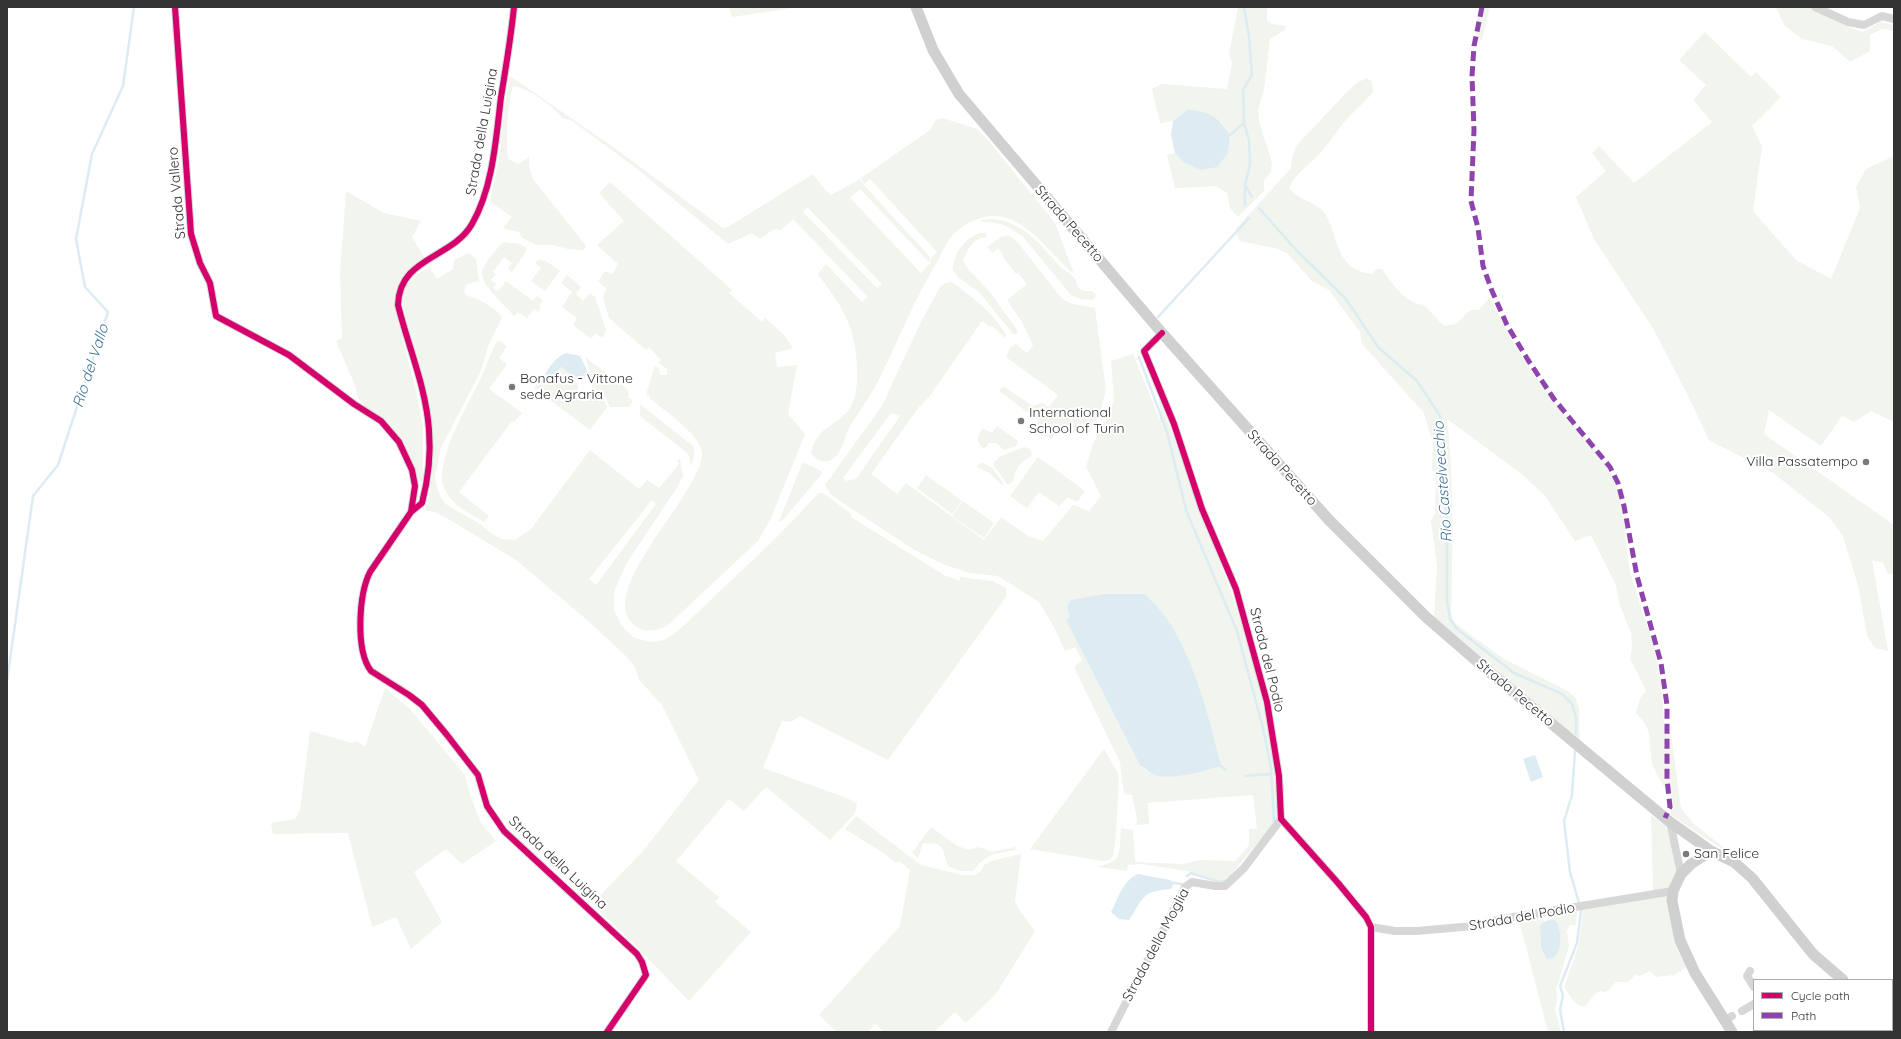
<!DOCTYPE html>
<html>
<head>
<meta charset="utf-8">
<style>
  body { margin:0 }
  #map { position:relative; width:1901px; height:1039px; overflow:hidden; background:#fff; font-family:Quicksand,sans-serif }
  canvas { display:block }
  .frame { position:absolute; inset:0; border:8px solid #333; pointer-events:none }
  .legend { position:absolute; left:1753px; top:979px; width:140px; height:52px; box-sizing:border-box; background:#fff; border:1px solid #adadad; margin:0; padding:5px 7px; list-style:none; font-size:12px; color:#333 }
  .legend li { display:flex; align-items:center; gap:8px; height:20px }
  .legend b { width:20px; border:1px solid #adadad }
</style>
</head>
<body>
<div id="map">
<canvas width="1901" height="1039"></canvas>
<div class="frame"></div>
<ul class="legend">
<li><b style="height:5px;background:#d6006c"></b>Cycle path</li>
<li><b style="height:5px;background:#8e44ad"></b>Path</li>
</ul>
</div>
<script>
const g = document.querySelector('canvas').getContext('2d');
g.lineJoin = 'round';
function fill(path, color) {
  g.fillStyle = color;
  g.fill(path, 'evenodd');
}
function stroke(path, color, width, dash) {
  g.strokeStyle = color;
  g.lineWidth = width;
  g.lineCap = dash ? 'butt' : 'round';
  g.setLineDash(dash || []);
  g.stroke(path);
}
function write(font, color, halo, rows, align = 'center') {
  g.font = font + ' Quicksand,sans-serif';
  g.lineWidth = 4;
  g.setLineDash([]);
  g.textBaseline = 'middle';
  g.strokeStyle = halo;
  g.fillStyle = color;
  for (const [text, x, y, turn = 0] of rows) {
    g.save();
    g.translate(x, y);
    g.rotate((+turn || 0) * Math.PI / 180);
    g.textAlign = isNaN(turn) ? turn : align;
    if (halo) g.strokeText(text, 0, 0);
    g.fillText(text, 0, 0);
    g.restore();
  }
}
fill(new Path2D(`
  M729,7H800L732,17Z
  M1238,7H1267V20L1272,24L1286,26L1285,30L1270,39L1264,90L1258,109L1259,121L1272,163L1271,172L1264,181V191L1238,217L1230,208L1227,193L1216,186L1175,188L1167,155L1175,153L1183,162L1228,153L1230,135L1221,122L1187,110L1173,121L1160,123L1152,89L1161,84L1227,89L1232,63L1229,54Z
  M1480,7H1490L1482,40L1477,39L1475,29Z
  M1776,7H1810L1848,27L1863,32L1880,22L1894,25V31L1882,29L1870,35V51L1850,62L1832,46L1802,39L1785,26Z
  M1705,32L1751,77L1756,72L1781,97L1752,126L1762,146L1753,211L1796,260L1831,279L1860,208L1856,187L1866,169L1894,156V422L1871,411L1854,422L1842,416L1821,446L1769,410L1764,434L1894,525V574H1888L1883,563L1872,560L1888,651L1875,648L1867,636L1859,589L1843,536L1829,517L1773,473L1709,440L1687,394L1654,330L1594,239L1576,197L1606,171L1592,153L1599,146L1634,183L1712,122L1693,100L1706,85L1679,60Z
  M510,76L613,147L723,228L728,227L813,174L825,190L831,195L860,179L863,184L930,257L929,262L860,189L850,198L921,273L930,264L931,258L937,252L870,179L864,184L861,178L930,130L936,120L942,118L977,129L987,139L1055,223L1074,274C1051,255 1034,226 1004,217C986,213 967,221 954,234C947,240 943,251 938,260C915,298 899,339 879,379C871,396 860,410 850,426C845,435 842,452 834,458C825,465 817,461 811,453C817,427 833,428 848,411C863,392 857,348 850,327C844,308 829,290 818,274L826,264L862,302L868,297L793,219L781,230L774,229L760,239L752,233L728,244L636,168L571,120L561,118V116C547,103 532,89 513,86C507,108 506,136 508,159L518,164L529,157V167L533,179L586,246L584,250L568,249L553,245H536L521,237L519,232L505,229L503,228L512,217L490,202L500,152L503,115ZM807,207L882,284L877,288L803,212Z
  M1367,78L1372,82L1373,92C1365,102 1355,110 1347,119C1337,130 1330,143 1320,153C1309,165 1295,174 1289,188C1298,200 1314,202 1322,210C1337,227 1334,259 1357,270C1361,272 1367,273 1372,274L1376,269H1382C1391,282 1402,298 1417,304C1419,304 1421,304 1423,305C1427,307 1438,321 1445,326C1449,325 1455,325 1458,322C1466,317 1465,308 1479,310L1490,297C1507,333 1528,369 1553,400C1573,426 1600,449 1614,479C1627,508 1624,544 1631,574C1637,599 1647,622 1654,647C1660,670 1664,703 1664,727L1671,734L1681,808L1694,824L1746,865L1671,815V792L1666,790C1662,782 1654,771 1652,762C1648,739 1654,731 1636,713L1640,699L1646,690L1630,659L1632,647L1631,633L1619,603L1616,585L1591,535L1575,541L1545,496L1523,475L1447,419C1454,482 1453,544 1451,608L1452,618L1457,625L1504,659L1568,691L1575,697L1579,708L1580,742L1434,617L1437,566L1431,521L1435,513L1436,475L1432,470L1433,443L1424,413L1362,344L1360,332L1329,290L1312,281L1287,253L1275,248L1239,241L1235,230L1291,168L1292,158L1296,146L1348,91L1358,82Z
  M610,182L732,290L729,293L762,322L765,318L783,334L793,348L775,353L777,367L797,365L788,414L805,434L771,518L758,541L668,625C660,630 647,633 639,628C586,598 703,494 702,453C701,435 663,409 650,399L649,395H646L655,365L659,369L660,375H667V369L658,362L661,360L649,347L646,350L609,318L603,297L607,289L598,281L605,271L612,274L618,264L597,245L624,221L599,193Z
  M346,191L384,213L421,221L412,237L424,257L415,264L399,283L394,305L416,391L423,427V480L416,483L402,442L366,408L358,397L354,383L336,341L342,338L340,273Z
  M992,219C1023,221 1041,246 1061,267C1065,271 1072,274 1075,279C1077,281 1076,285 1078,287C1082,292 1087,291 1092,291L1096,295L1093,300L1081,299L1072,296L1023,237C1010,227 1000,221 982,222L981,220Z
  M981,233H985L987,237C974,237 967,250 963,261L968,269L989,291L1018,331L1017,334H1013L980,293L958,277L953,270C953,254 965,237 981,233Z
  M1005,236H1010L1019,244L1062,299L1073,304L1095,308L1106,390L1100,414L1088,434L1075,431L1055,434L1051,439L1034,427L1039,421L999,391L1003,386L1033,406L1042,403L1049,407L1058,395L1006,357L1010,348L1016,344L1027,353L1033,346L1022,322L1007,300L1027,284L1018,273L1016,274L1003,257L1004,256L998,248L992,253L987,247L1001,237Z
  M504,242L520,244L527,248L524,255L512,272L508,269L512,263L504,257L493,272L496,274L491,280L496,284L493,288L498,291L506,281L533,301L537,296L543,300L539,306L541,307L538,312L534,309L527,318L518,312L514,316C506,306 481,285 482,273C482,269 485,265 487,261C492,254 497,248 504,242Z
  M469,253L476,259L479,281L467,284L464,290L465,295C477,298 496,307 502,318L488,346L481,371L441,447L435,477L437,488L441,498L447,505L480,524L492,534L501,539L515,540L531,529L590,450L639,489L647,480L659,488L679,464L677,460L680,459L683,476L678,486L626,564L614,592V610L622,626L634,638L651,642L665,640L680,629L774,540L819,493H823L851,514V517L944,575L960,581V577L992,581L1006,588V597L888,760L800,716L791,722L782,721L763,768L847,798L857,804L855,813L830,840L766,787L744,811L729,799L676,861L719,897L715,902L751,932L689,1001L633,943L592,904L643,851L699,780L662,705L640,681L634,666L624,654L587,620L516,560L445,517L435,512L425,510L429,497L433,460L402,300C408,280 409,276 430,268L437,279L453,269L454,260ZM652,500L656,504L596,585L589,579Z
  M539,260L546,261L560,271L545,291L531,281L541,268L535,263Z
  M567,275L581,287L576,294L583,301L590,293L595,297L606,330L602,338L596,333L591,339L573,325L577,318L562,307L572,292L561,283Z
  M952,282C972,297 993,312 1006,335L1005,338L992,326L990,327L982,321L929,397L919,407L871,474L897,494L906,483L984,540L1001,517L1028,536L1043,541L1073,505L1089,511L1101,496L1086,467L1093,444L1109,414L1114,401L1111,361L1133,354L1160,420L1159,398L1232,594L1256,669L1277,776L1278,816L1264,835L1229,877L1218,881L1193,872L1141,864L1128,865L1127,871L1096,867C1124,861 1119,853 1121,828L1133,830L1135,862L1183,864L1200,860L1236,861L1249,845V829H1257L1253,795L1148,803L1149,824L1136,825L1137,819L1132,795L1124,794L1120,762L1074,667L1082,660L1075,647L1065,651L1054,627L1039,602L998,576L969,573L943,564L913,549L840,501L830,493L825,485L882,406L920,324L940,287L945,283ZM891,413L900,416L856,479L846,481L843,478ZM1070,615L1167,619L1187,658L1209,720L1151,773L1140,766L1137,761L1066,620Z
  M498,340L507,346L499,358L507,364L489,389L522,413L514,422L512,421L459,492L489,516L484,522C469,513 450,504 444,487C434,462 468,405 479,382C486,368 490,353 498,340Z
  M585,357L627,389L629,394L628,397L633,401L629,407H610L604,394L593,388L591,385L589,368Z
  M585,365C589,371 587,376 583,380L576,379L574,381L578,384V393L582,396L589,394L602,396L607,407L590,430L534,388L541,379L545,385L553,378L557,370L561,367L573,376L581,377L586,368Z
  M640,404L694,447V456L691,467L689,456L686,452L640,416Z
  M997,426L1018,441L1016,446L1004,450L996,443H989L984,449C976,442 976,436 983,428L992,433Z
  M1024,447L1030,449L1032,455C1027,459 1020,463 1017,469C1014,475 1015,479 1010,484H1007L994,466V462L1001,456Z
  M1038,457L1085,491L1077,502L1068,497L1059,506L1039,492L1027,508L1010,496Z
  M805,463L821,471L822,474L781,522L779,521L802,464Z
  M984,463L992,468L1004,484L1002,485L989,473L977,467L978,464Z
  M926,475L962,501L952,514L917,488Z
  M963,501L994,523L984,538L952,516Z
  M385,688L409,708L465,775L470,795L481,823L496,841L462,864L446,849L414,872L442,922L411,949L396,917L372,927L348,833L273,834L271,823L295,819L300,810L310,731L352,743L357,741L365,747Z
  M1104,749L1119,775L1116,835L1113,856L1109,860L1103,861L1030,849Z
  M1651,815L1665,825L1669,835L1677,875L1671,888L1653,891Z
  M856,816L921,865L962,875H975L982,870L984,865L995,860L1021,854L1015,902L1020,911L1035,931L996,994L966,1023L955,1012L934,1032H884L875,1024L868,1032H837L819,1015L900,926L910,870L899,861L896,863L885,854L845,829Z
  M931,827L956,845L968,850L979,847L992,852L1016,847L1015,850C994,854 987,853 973,871H961L948,866L943,850L938,844L923,843L918,858L912,853Z
  M1670,895L1688,966L1674,975L1656,977L1650,971L1639,976L1636,974L1628,982H1616L1606,992L1600,991L1594,995L1585,1007C1573,1005 1571,996 1564,987L1579,944L1583,910Z
  M1577,910L1576,925H1570L1567,931L1569,946L1556,990L1558,997L1555,1009L1561,1032H1548L1519,920L1543,916L1544,922L1540,925L1541,947L1560,937L1557,922L1552,919L1550,915Z`), '#f1f5ed');
fill(new Path2D(`
  M1187,110C1210,111 1217,116 1230,135L1228,153L1217,167L1200,170L1183,162L1175,153L1171,135L1173,121Z
  M566,353L580,356L586,368V372L581,377L573,376L561,367C555,372 552,379 545,385L542,380C548,369 554,358 566,353Z
  M1105,594H1145C1152,602 1161,610 1167,619C1194,658 1210,720 1221,766C1202,771 1179,779 1159,776C1151,775 1147,768 1140,766L1066,620L1070,616L1067,607L1071,600Z
  M1535,755L1543,777L1531,782L1523,759Z
  M1138,874L1170,880L1174,883L1171,889C1142,891 1144,897 1129,920L1119,919L1111,912C1118,899 1123,880 1138,874Z
  M1552,919L1557,922C1561,936 1563,946 1554,958L1547,959L1541,947L1540,925L1544,922Z`), '#ddebf3');
stroke(new Path2D(`
  M1244,7L1249,36L1252,75L1243,90L1244,123L1249,140L1250,164L1245,185L1252,197
  M1230,135L1244,123
  M1245,186V205
  M1259,208L1296,250L1346,299L1378,347L1417,381L1440,416L1447,521V601L1450,619L1457,629L1514,673L1562,694L1572,704L1576,718V734
  M1158,317L1249,218
  M1139,357L1167,432L1186,510L1237,631L1263,728L1271,768L1274,823
  M7,681L33,496L58,465L108,312L85,287L76,239L92,154L123,86L134,7
  M1575,751L1572,795L1564,821L1570,872L1579,903
  M1219,765L1226,770
  M1245,776L1271,774
  M1187,876L1191,873L1219,882L1227,880
  M1174,883L1182,884
  M1564,1032L1560,1010L1563,995L1560,986L1577,943L1581,911`), '#ddebf3', 2.5);
stroke(new Path2D(`
  M175,7L191,234L200,263L210,283L216,316L289,355L354,404L381,421L399,442L412,470L415,486L411,512
  M514,7C511,37 506,67 501,97C496,138 493,188 472,224C452,259 399,257 398,305C408,346 426,387 429,430C431,454 428,480 422,503L411,512L370,572C359,594 355,650 371,671L409,695L422,705L447,735L478,775L487,806L504,831L637,954L642,962L646,975L607,1032
  M1815,7L1848,22L1864,25L1882,16L1894,19
  M1162,333L1144,351L1174,424L1202,509L1236,589L1267,702L1279,776L1281,819L1338,883L1366,917L1371,927V1032
  M1670,822L1681,874
  M1371,927L1395,931H1417L1473,926L1502,919L1673,891
  M1750,971L1747,976L1754,987
  M1742,1011L1754,1004
  M1725,1020L1732,1016
  M1111,1032L1185,887L1192,882L1215,886H1225L1244,868L1281,819`), '#d7d7d7', 8);
stroke(new Path2D(`
  M916,7L933,50L959,94L1162,333L1329,520L1426,617L1493,675L1670,822L1711,851L1734,862L1752,878L1813,954L1843,980
  M1711,851L1691,864L1681,874L1673,891L1672,901L1680,940L1695,973L1732,1032
  M1892,1017L1894,1019`), '#d0d0d0', 11);
stroke(new Path2D(`
  M1482,7L1474,46L1472,76L1474,130L1471,201L1478,228L1483,266L1492,291L1507,325L1528,360L1554,399L1610,467L1618,483L1624,506L1637,576L1661,663L1667,705V779L1670,807L1665,818`), '#8e44ad', 5, [10, 5]);
stroke(new Path2D(`
  M175,7L191,234L200,263L210,283L216,316L289,355L354,404L381,421L399,442L412,470L415,486L411,512
  M514,7C511,37 506,67 501,97C496,138 493,188 472,224C452,259 399,257 398,305C408,346 426,387 429,430C431,454 428,480 422,503L411,512L370,572C359,594 355,650 371,671L409,695L422,705L447,735L478,775L487,806L504,831L637,954L642,962L646,975L607,1032
  M1162,333L1144,351L1174,424L1202,509L1236,589L1267,702L1279,776L1281,819L1338,883L1366,917L1371,927V1032`), '#d6006c', 6);
for (const [x, y, r, color] of [
  [512,387,4,"#7a7a7a"],
  [1021,421,4,"#7a7a7a"],
  [1866,462,4,"#7a7a7a"],
  [1686,854,4,"#7a7a7a"]
]) {
  const dot = new Path2D();
  dot.arc(x, y, r, 0, 2 * Math.PI);
  g.fillStyle = color;
  g.fill(dot);
  stroke(dot, '#fff', 1.5);
}
write('14px', '#333', '#fff', [
  ["Strada della Luigina",482,132,-80],
  ["Strada Vallero",177,193,-95],
  ["Strada Pecetto",1069,224,49],
  ["Strada Pecetto",1282,468,48],
  ["Strada del Podio",1267,660,76],
  ["Strada Pecetto",1515,693,40],
  ["Strada della Luigina",558,863,43],
  ["Strada del Podio",1522,917,-10],
  ["Strada della Moglia",1156,945,-62]
]);
write('14px', '#333', '#fff', [
  ["Bonafus - Vittone",520,379],
  ["sede Agraria",520,395],
  ["International",1029,413],
  ["School of Turin",1029,429],
  ["Villa Passatempo",1858,462,"right"],
  ["San Felice",1694,854]
], 'left');
write('italic 15px', '#3f7597', '#fff', [
  ["Rio del Vallo",91,366,-72],
  ["Rio Castelvecchio",1443,482,-94]
]);
</script>
</body>
</html>
